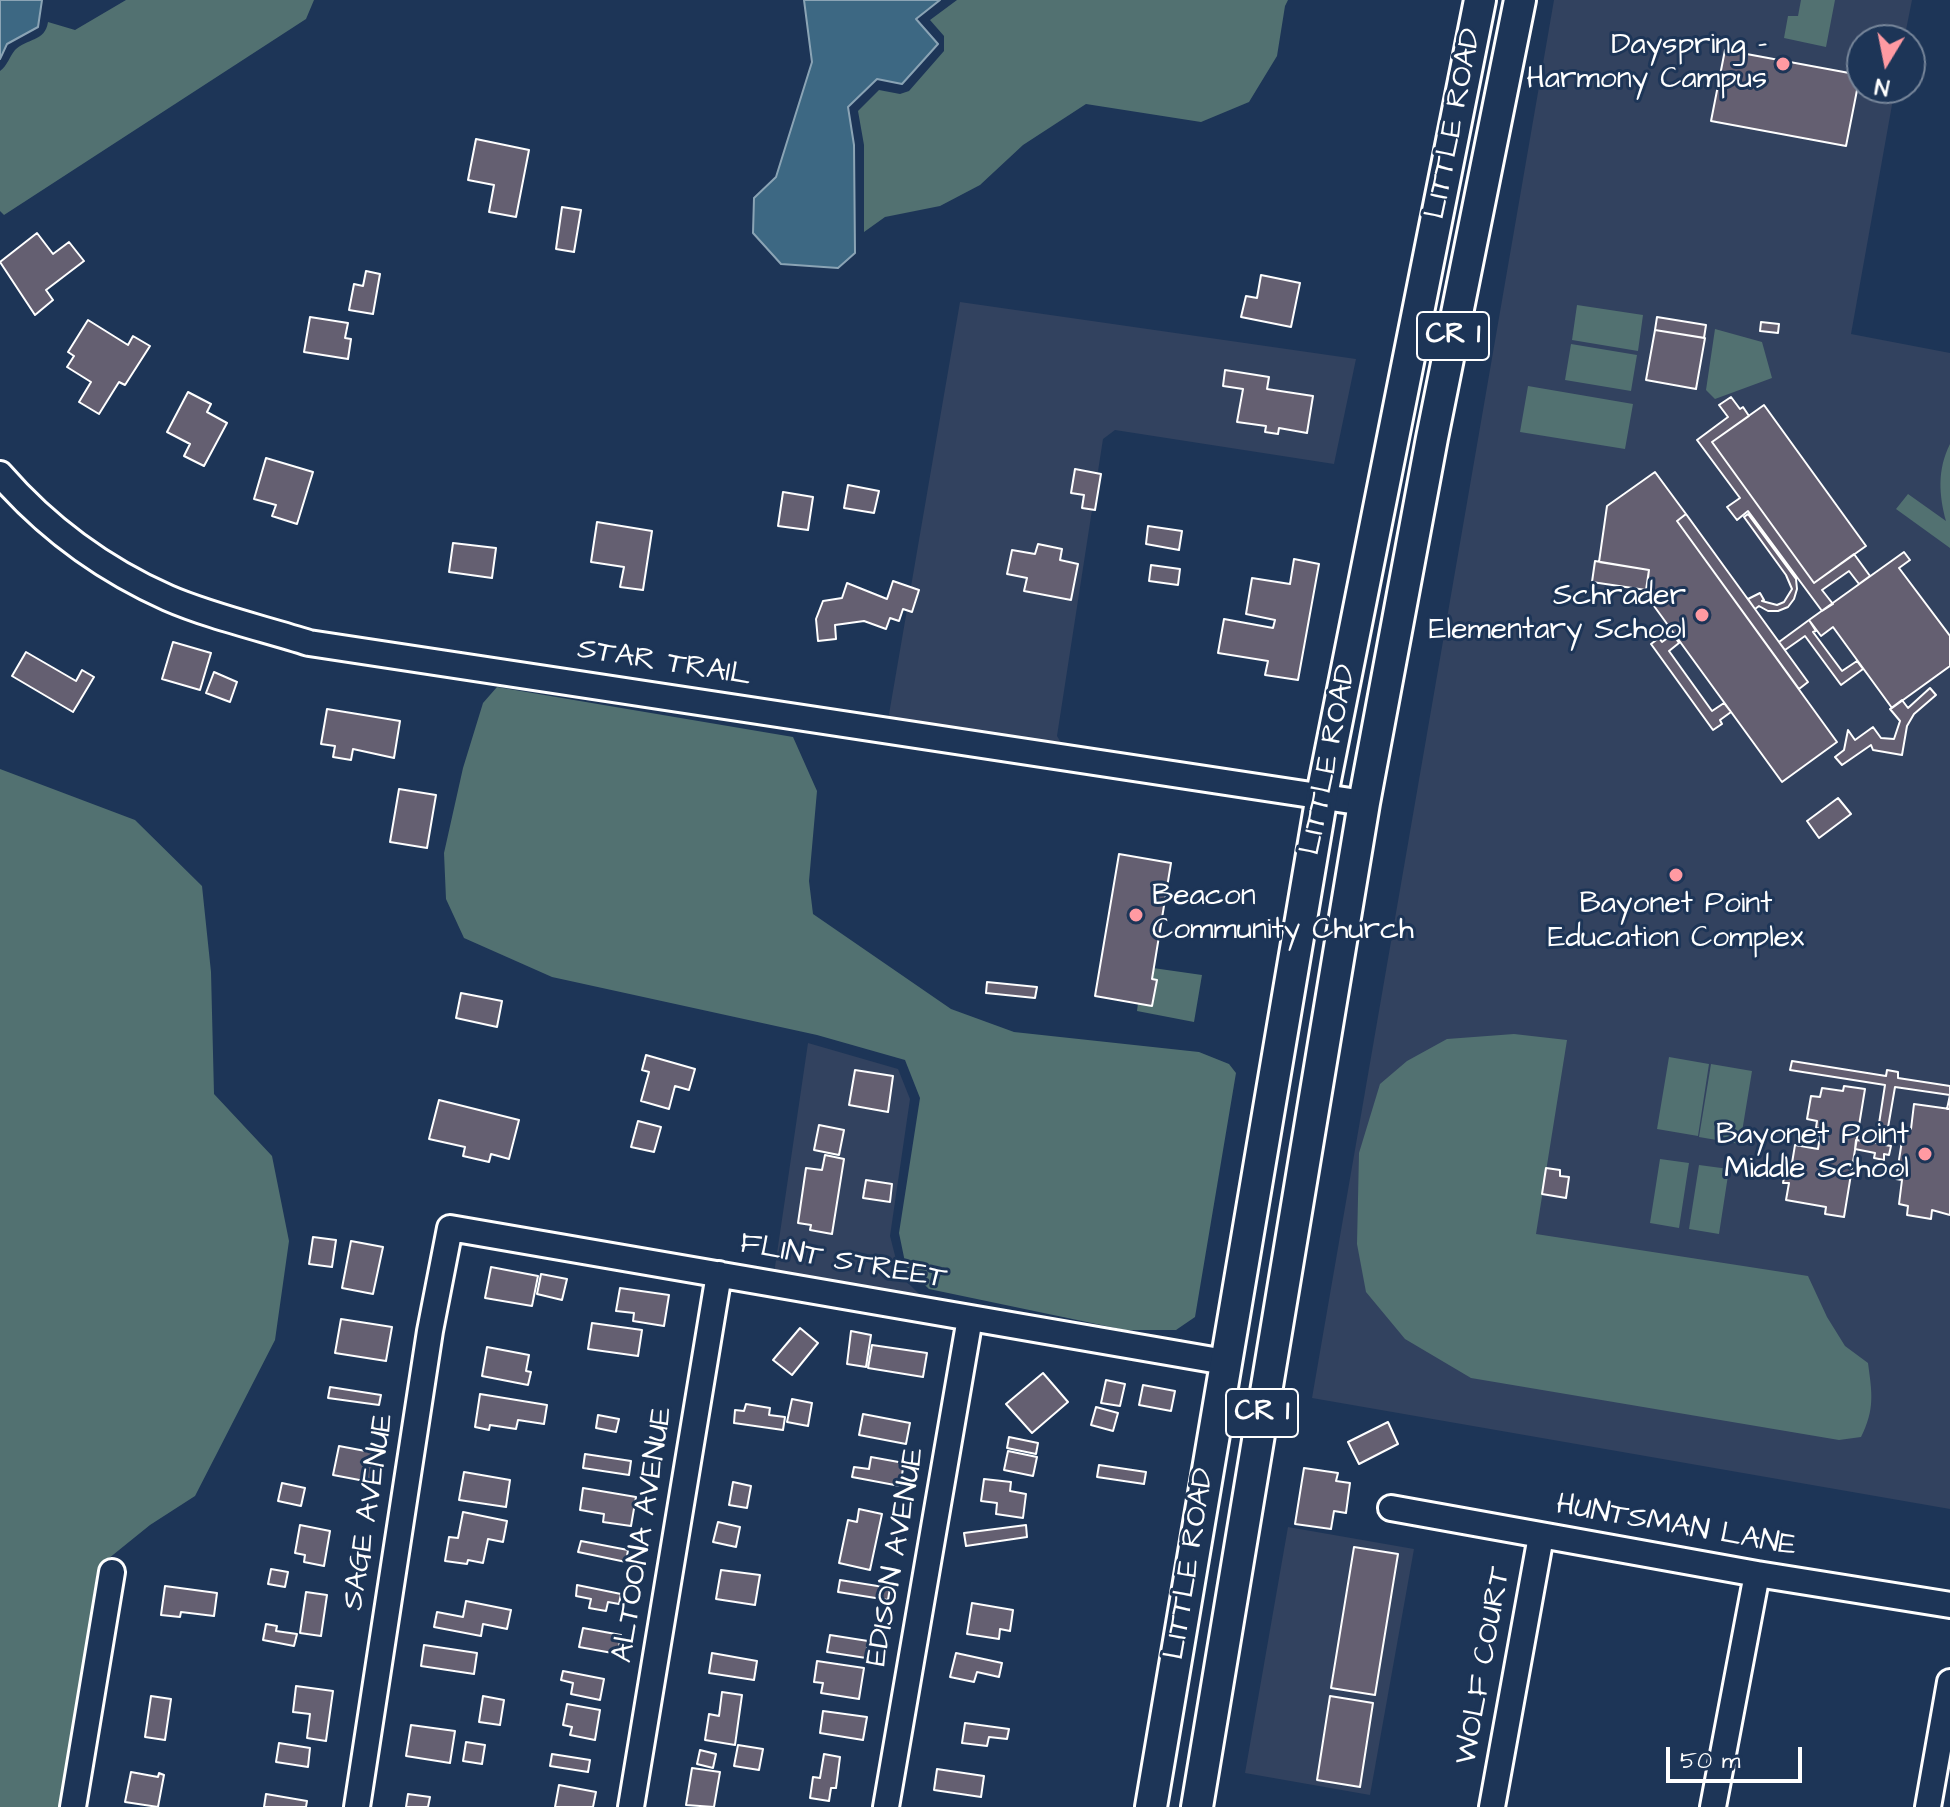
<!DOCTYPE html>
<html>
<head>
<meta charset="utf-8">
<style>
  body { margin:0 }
  #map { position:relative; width:1950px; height:1807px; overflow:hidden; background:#1d3557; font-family:"Architects Daughter",sans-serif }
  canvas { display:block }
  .north { position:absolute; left:1846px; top:24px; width:80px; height:80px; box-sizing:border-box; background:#1d3557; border:2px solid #77869a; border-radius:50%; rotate:190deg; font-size:22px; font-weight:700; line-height:32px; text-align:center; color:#fff }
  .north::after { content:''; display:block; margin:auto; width:28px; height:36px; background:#ff9aa2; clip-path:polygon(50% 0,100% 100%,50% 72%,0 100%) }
  .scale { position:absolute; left:1666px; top:1747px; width:136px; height:36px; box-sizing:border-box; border:4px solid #fff; border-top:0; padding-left:10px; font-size:24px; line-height:28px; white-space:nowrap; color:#fff; -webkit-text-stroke:6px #1d3557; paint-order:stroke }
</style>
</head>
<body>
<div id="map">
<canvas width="1950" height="1807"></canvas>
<div class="north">N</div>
<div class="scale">50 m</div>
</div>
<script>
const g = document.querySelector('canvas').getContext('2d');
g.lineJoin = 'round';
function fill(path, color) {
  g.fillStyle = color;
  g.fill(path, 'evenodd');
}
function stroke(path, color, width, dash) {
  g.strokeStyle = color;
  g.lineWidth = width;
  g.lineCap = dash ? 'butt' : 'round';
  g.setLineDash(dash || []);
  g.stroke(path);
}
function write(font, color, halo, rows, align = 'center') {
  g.font = font + ' "Architects Daughter",sans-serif';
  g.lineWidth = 6;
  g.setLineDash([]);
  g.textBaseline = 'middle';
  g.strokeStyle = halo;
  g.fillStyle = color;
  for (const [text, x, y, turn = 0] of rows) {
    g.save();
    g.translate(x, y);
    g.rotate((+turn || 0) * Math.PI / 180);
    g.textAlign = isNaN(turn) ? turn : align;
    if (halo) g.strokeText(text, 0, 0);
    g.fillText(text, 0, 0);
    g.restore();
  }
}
fill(new Path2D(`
  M1554,0H1912L1904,40H1862V88H1895L1851,334L1950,353V1509L1312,1398Z
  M960,302L1356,359L1334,464L1115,430L1103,439L1057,736L1063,746L888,720Z
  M808,1043L898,1069L910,1099L890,1236L900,1275L922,1297L1123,1340L1175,1341L1182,1338L1179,1364L771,1294Z
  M1288,1527L1414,1549L1370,1795L1245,1773Z`), '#32425f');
fill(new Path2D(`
  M126,0H314L306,19L4,215L0,211V71C8,65 9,57 15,50C27,38 45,42 48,22L75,30Z
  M957,0H1288L1285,6L1277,56L1249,102L1201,122L1086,104L1023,145L980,185L940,206L885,217L864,232V145L858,111L879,90L900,94L909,91L944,51V36L930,20Z
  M1801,0H1835L1826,47L1784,38L1788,16H1798Z
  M1577,305L1643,315L1638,351L1572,340Z
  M1715,329L1762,342L1772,378L1715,399L1706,390Z
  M1571,344L1637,355L1631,391L1565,380Z
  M1528,386L1633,404L1625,449L1520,432Z
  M1950,444V548L1896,509L1908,494L1946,521C1939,495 1937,470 1950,444Z
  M497,687L793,737L817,791L809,881L813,914L951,1009L1014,1032L1199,1052L1229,1064L1236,1073L1195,1317L1176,1330H1125L929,1289L906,1267L899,1233L920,1098L905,1060L817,1035L552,977L464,938L446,899L444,853L463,768L483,703Z
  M0,769L135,820L202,886L211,972L214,1094L272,1156L289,1241L275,1340L195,1496L150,1525L98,1567L60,1807H0Z
  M1153,968L1202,975L1194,1022L1137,1011L1138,1003L1152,1005L1156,980L1152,979Z
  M1514,1034L1567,1040L1536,1234L1808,1276L1827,1317L1845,1346L1868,1363C1872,1393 1875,1409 1861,1437L1839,1440L1471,1378L1405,1339L1366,1292L1357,1244L1359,1153L1380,1084L1407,1061L1447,1039Z
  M1669,1057L1709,1064L1698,1136L1657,1129Z
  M1711,1064L1752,1071L1740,1144L1699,1137Z
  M1660,1159L1689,1163L1679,1228L1650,1223Z
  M1699,1165L1729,1169L1719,1234L1689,1229Z`), '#527171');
const water = new Path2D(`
  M0,0H42L38,27L7,44L0,59Z
  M804,0H940L916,19L938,44L902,84L877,79L848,107L854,145L855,253L838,268L781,264L753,233L754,198L776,177L812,62Z`);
fill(water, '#3d6883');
stroke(water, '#8ba4b5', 2);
const building = new Path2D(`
  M1725,50L1860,75L1846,146L1711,121Z
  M476,139L529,150L516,217L489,212L494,185L468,180Z
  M562,207L581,210L574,252L556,249Z
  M37,233L53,254L69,242L84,261L46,290L53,300L35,315L0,262Z
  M366,271L380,274L373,314L349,310L354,284L363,286Z
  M1261,275L1300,283L1291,327L1241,317L1246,296L1257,298Z
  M310,317L348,323L345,338L351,339L348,359L304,352Z
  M1657,317L1706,325L1704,338L1655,330Z
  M88,320L128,345L133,336L150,346L125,385L119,382L99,414L79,402L91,382L67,367L74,356L68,352Z
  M1761,322L1779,324L1778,333L1760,331Z
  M1655,330L1705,338L1696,389L1646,380Z
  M1225,370L1269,377L1267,389L1313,396L1307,433L1279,428L1278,434L1265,432L1266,426L1237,422L1243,389L1223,386Z
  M188,392L211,404L207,412L227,423L204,466L184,456L190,444L167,432Z
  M1731,397L1740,409L1743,407L1749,416L1712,442L1814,583L1854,554L1870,576L1859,584L1849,571L1822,590L1833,604L1822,611L1748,511L1737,520L1727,507L1740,498L1697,440L1728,417L1719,405Z
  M1764,405L1866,546L1814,583L1712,442Z
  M266,458L313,472L297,524L272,516L276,505L254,499Z
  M1075,469L1101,474L1095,510L1082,508L1084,495L1071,493Z
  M1655,472L1686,514L1677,521L1837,742L1782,782L1646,595L1649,570L1599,562L1607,506Z
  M848,485L879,491L874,513L844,508Z
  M783,492L813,497L808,530L778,526Z
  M1686,514L1808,682L1799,689L1677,521Z
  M1748,514L1796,579L1797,589L1794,599L1788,607L1778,611H1768L1759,606L1755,609L1748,599L1760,593L1764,600L1762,601L1777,605L1784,602L1792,589L1786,575L1744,517Z
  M597,522L652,531L643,590L620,587L624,567L591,562Z
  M1148,526L1182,531L1179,550L1146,544Z
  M453,543L496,548L492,578L449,572Z
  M1038,544L1062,549L1060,560L1078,564L1071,600L1024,591L1027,578L1007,574L1012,550L1035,554Z
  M1904,552L1910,560L1899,568L1950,636V666L1892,708L1833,627L1821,636L1809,620Z
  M1294,559L1319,564L1298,680L1265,675L1268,661L1218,653L1224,619L1273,628L1275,620L1246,614L1252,578L1290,584Z
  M1595,561L1649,570L1646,590L1592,582Z
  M1151,565L1180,569L1178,585L1149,581Z
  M893,581L919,590L912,612L903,609L899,621L890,618L886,629L864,621L835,625L836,639L818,641L816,619L823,601L842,598L847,583L887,599Z
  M1809,620L1816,631L1813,632L1842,671L1857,661L1863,669L1841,685L1805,636L1785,650L1779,642Z
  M1673,634L1679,643L1669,651L1712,711L1724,703L1731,712L1720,720L1722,724L1713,730L1651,644L1659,638L1662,642Z
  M173,642L211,653L200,690L162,679Z
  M26,652L76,681L82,670L94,677L73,712L12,676Z
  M214,672L237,682L230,702L206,693Z
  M1930,688L1936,695L1914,714L1907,726L1902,755L1873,750L1871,745L1842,765L1835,757L1844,750L1848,730L1855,740L1873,727L1881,738L1894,739L1900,721L1890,709L1902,700L1908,708Z
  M327,709L400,721L394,758L353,749L351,760L333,757L335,746L321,744Z
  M399,789L436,795L427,848L390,842Z
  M1838,798L1851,814L1819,838L1807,821Z
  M1119,854L1171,863L1152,979L1157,980L1152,1006L1095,996Z
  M987,982L1037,987L1035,998L986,993Z
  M461,993L502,1001L497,1027L456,1018Z
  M646,1055L695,1069L689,1090L675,1086L669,1109L641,1101L649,1072L642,1070Z
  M1792,1061L1886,1076L1887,1070L1898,1072V1078L1950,1086V1109H1947L1950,1095L1895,1087L1885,1145L1891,1146L1889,1155L1884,1154V1160L1874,1158L1875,1153L1855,1149L1856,1140L1876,1143L1885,1085L1790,1070Z
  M855,1070L893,1076L888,1112L849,1105Z
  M1844,1086L1865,1089L1844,1217L1825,1214L1826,1207L1786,1200L1789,1183H1783L1787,1162L1792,1163L1795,1145L1818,1149L1821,1129L1816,1128L1817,1121L1807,1119L1811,1096L1820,1097L1822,1088L1843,1091Z
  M439,1100L519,1120L509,1159L491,1154L489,1162L463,1156L465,1147L429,1139Z
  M1914,1104L1950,1109V1215L1932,1210L1931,1219L1907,1215L1908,1206L1899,1204L1902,1180L1896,1179L1904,1128L1911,1129Z
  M638,1121L661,1127L654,1152L631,1147Z
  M819,1125L844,1130L839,1155L814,1150Z
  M825,1155L844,1159L832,1234L810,1230L811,1225L798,1223L806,1168L822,1170Z
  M1546,1168L1560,1170V1176L1569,1177L1566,1198L1542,1194Z
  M866,1180L892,1184L890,1202L863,1198Z
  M313,1237L336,1240L332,1267L309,1264Z
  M351,1241L383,1247L373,1294L342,1288Z
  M491,1267L538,1276L532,1306L485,1298Z
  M541,1274L567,1279L562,1300L537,1294Z
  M620,1288L669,1295L664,1326L633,1321L634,1313L616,1311Z
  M341,1319L392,1327L386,1361L335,1353Z
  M592,1323L642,1330L638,1356L588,1349Z
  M800,1328L818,1343L792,1375L773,1360Z
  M851,1331L871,1335L866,1367L847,1364Z
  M872,1345L927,1353L923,1377L868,1368Z
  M487,1347L529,1355L526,1371L531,1372L528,1385L482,1376Z
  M1043,1373L1068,1402L1032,1433L1006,1404Z
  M1106,1380L1125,1384L1120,1406L1101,1403Z
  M1143,1385L1175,1391L1171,1411L1139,1405Z
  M330,1387L381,1395L379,1405L328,1398Z
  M480,1394L547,1405L544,1424L518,1420L516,1429L490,1425L489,1430L475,1427Z
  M792,1399L812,1403L808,1426L787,1422Z
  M746,1404L770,1408L769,1415L785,1417L783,1430L734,1423L735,1410L744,1411Z
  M1096,1407L1118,1413L1113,1431L1091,1425Z
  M863,1414L910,1423L906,1444L859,1435Z
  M598,1415L619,1419L616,1432L596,1428Z
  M1388,1422L1398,1444L1359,1464L1348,1442Z
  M1009,1437L1038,1443L1036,1454L1007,1448Z
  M339,1446L376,1453L370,1482L333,1475Z
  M1008,1451L1037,1457L1033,1476L1004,1470Z
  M585,1454L631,1461L629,1475L583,1468Z
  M871,1457L904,1463L900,1486L852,1477L854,1467L869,1469Z
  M1099,1465L1146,1472L1144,1484L1097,1477Z
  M1304,1468L1338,1473L1336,1481L1350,1483L1346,1513L1334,1511L1331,1529L1295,1524Z
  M464,1472L510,1480L506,1507L459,1500Z
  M984,1479L1011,1482L1010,1491L1026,1494L1023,1518L996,1514L997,1503L981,1501Z
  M733,1482L751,1486L747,1508L729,1505Z
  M282,1483L305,1488L301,1506L278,1501Z
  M583,1488L636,1497L631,1526L603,1522L604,1514L580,1510Z
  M859,1509L882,1514L870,1570L839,1563L848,1520L857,1522Z
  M463,1512L507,1521L503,1542L488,1539L483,1563L468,1560L467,1564L445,1561L449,1537L458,1538Z
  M718,1522L740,1527L736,1547L713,1542Z
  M300,1525L330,1531L324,1566L304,1562L305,1555L295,1553Z
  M1026,1525L1027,1537L966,1546L964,1533Z
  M581,1541L628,1550L626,1562L578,1552Z
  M1354,1547L1398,1554L1375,1695L1331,1688Z
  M271,1569L288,1572L285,1587L268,1584Z
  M721,1570L760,1575L755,1605L716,1599Z
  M840,1580L890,1588L888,1600L838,1592Z
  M577,1585L621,1594L619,1604L608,1602L606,1611L589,1608L591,1599L576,1596Z
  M165,1586L217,1593L214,1616L181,1612L180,1617L161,1615Z
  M306,1592L327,1595L321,1636L300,1633Z
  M466,1601L511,1610L507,1629L483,1624L481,1636L434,1627L437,1612L463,1617Z
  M972,1603L1013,1610L1010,1631L1000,1629L999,1639L967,1634Z
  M266,1624L277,1626L276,1631L297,1634L294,1646L263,1640Z
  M583,1628L621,1635L618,1654L579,1647Z
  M830,1635L868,1641L866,1658L827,1652Z
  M424,1645L477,1653L474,1674L421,1666Z
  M712,1653L757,1661L754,1680L709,1673Z
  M956,1653L1002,1663L999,1677L977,1672L974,1682L950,1677Z
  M817,1661L864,1668L859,1699L821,1693L823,1683L814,1682Z
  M563,1671L604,1679L600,1700L571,1694L573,1683L561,1680Z
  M296,1686L333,1691L326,1741L307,1738L310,1714L293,1712Z
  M722,1692L742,1695L735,1745L705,1740L709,1714L719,1716Z
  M151,1696L171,1699L165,1740L145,1737Z
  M483,1696L504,1700L500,1725L479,1722Z
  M1330,1696L1373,1703L1360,1787L1317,1780Z
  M567,1704L600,1710L595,1740L570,1735L572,1727L563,1725Z
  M823,1711L867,1717L863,1740L820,1733Z
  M965,1723L1009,1729L1007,1739L989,1737L987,1746L962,1743Z
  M411,1725L455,1731L450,1763L406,1756Z
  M466,1742L485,1745L482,1764L463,1761Z
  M279,1743L310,1748L308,1767L276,1762Z
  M738,1745L763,1749L759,1770L734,1766Z
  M700,1750L716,1754L713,1768L697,1764Z
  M552,1754L590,1760L588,1772L550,1766Z
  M824,1754L840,1757L836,1788H831L829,1801L810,1798L813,1777L820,1778Z
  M692,1768L720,1772L714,1807L686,1805Z
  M937,1769L984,1776L981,1797L934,1790Z
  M131,1772L158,1777L159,1773L164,1775L158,1807L125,1802Z
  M559,1785L596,1792L593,1807H555Z
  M266,1794L307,1801L306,1807H264Z
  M408,1794L430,1797L428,1807H406Z`);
fill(building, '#645f71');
stroke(building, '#fff', 2);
const minor = new Path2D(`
  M0,474C46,527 103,569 168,598C209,616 265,629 309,643L1364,803
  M1391,1508L1757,1574L1950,1605
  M73,1807L112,1572
  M357,1807L430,1331L450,1228L1225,1362
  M631,1807L719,1274
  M886,1807L970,1318
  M1492,1807L1541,1536
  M1713,1807L1757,1574
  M1928,1807L1950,1682`);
const major = new Path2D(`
  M1151,1807L1322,795L1480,0
  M1197,1807L1364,803L1432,438L1520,0`);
stroke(minor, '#fff', 30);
stroke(major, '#fff', 36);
stroke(minor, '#1d3557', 24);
stroke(major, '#1d3557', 30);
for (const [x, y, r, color] of [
  [1783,64,8,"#ff9aa2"],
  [1702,615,8,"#ff9aa2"],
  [1676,875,8,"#ff9aa2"],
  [1136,915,8,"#ff9aa2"],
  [1925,1154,8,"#ff9aa2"]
]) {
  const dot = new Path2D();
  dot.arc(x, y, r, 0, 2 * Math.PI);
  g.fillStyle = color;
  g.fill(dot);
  stroke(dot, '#1d3557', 3);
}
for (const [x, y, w] of [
  [1453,336,72],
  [1262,1413,72]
]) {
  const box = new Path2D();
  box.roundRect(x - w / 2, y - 24, w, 48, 6);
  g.fillStyle = '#1d3557';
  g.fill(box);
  stroke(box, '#fff', 2);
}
write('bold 28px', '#fff', null, [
  ["CR 1",1453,336],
  ["CR 1",1262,1413]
]);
write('30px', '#fff', '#1d3557', [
  ["Dayspring -",1767,47],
  ["Harmony Campus",1767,81],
  ["Schrader",1686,598],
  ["Elementary School",1686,632],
  ["Beacon",1152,898,"left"],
  ["Community Church",1152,932,"left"],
  ["Bayonet Point",1676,906,"center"],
  ["Education Complex",1676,940,"center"],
  ["Bayonet Point",1909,1137],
  ["Middle School",1909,1171]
], 'right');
write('30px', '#fff', '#1d3557', [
  ["LITTLE ROAD",1455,124,-79],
  ["STAR TRAIL",664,664,9],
  ["LITTLE ROAD",1330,760,-79],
  ["FLINT STREET",843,1263,10],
  ["SAGE AVENUE",370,1512,-81],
  ["HUNTSMAN LANE",1676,1527,10],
  ["ALTOONA AVENUE",644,1535,-81],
  ["EDISON AVENUE",897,1557,-80],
  ["LITTLE ROAD",1191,1564,-81],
  ["WOLF COURT",1485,1666,-80]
]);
</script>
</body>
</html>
